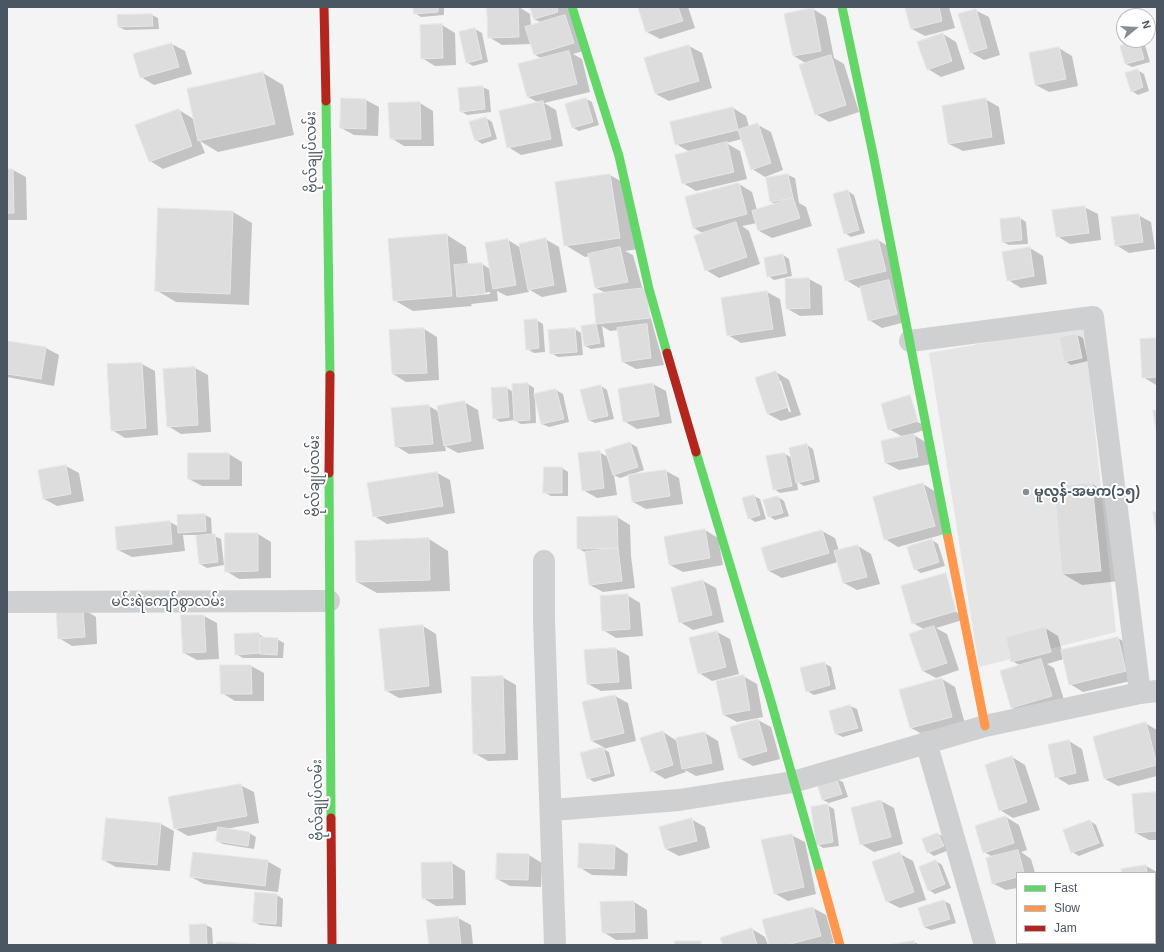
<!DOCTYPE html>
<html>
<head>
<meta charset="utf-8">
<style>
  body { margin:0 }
  #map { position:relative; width:1164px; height:952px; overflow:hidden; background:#f4f4f4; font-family:Arial,sans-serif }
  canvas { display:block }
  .frame { position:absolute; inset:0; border:8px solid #4a5661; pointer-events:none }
  .legend { position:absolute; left:1016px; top:872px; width:140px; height:72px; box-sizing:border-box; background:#fff; border:1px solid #b7bbc0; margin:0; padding:5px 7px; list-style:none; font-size:12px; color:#4a5661 }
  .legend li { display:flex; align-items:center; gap:8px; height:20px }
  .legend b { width:20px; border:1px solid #b7bbc0 }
  .north { position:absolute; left:1116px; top:8px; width:40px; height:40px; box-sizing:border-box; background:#fff; border:1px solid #b7bbc0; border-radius:50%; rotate:72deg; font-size:11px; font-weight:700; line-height:16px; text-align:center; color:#4a5661 }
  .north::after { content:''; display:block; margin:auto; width:14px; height:18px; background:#868d94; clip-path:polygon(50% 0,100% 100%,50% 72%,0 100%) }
</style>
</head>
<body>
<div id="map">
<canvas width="1164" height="952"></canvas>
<div class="frame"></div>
<ul class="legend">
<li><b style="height:5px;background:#63d668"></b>Fast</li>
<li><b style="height:5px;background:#ff974d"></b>Slow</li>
<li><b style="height:5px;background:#b3261e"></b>Jam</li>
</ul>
<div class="north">N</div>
</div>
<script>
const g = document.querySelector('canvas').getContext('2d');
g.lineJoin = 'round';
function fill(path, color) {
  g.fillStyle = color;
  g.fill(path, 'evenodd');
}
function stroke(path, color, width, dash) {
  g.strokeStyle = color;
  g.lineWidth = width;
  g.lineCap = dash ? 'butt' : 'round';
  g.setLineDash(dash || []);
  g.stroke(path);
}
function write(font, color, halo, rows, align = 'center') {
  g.font = font + ' Arial,"Noto Sans Myanmar",sans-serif';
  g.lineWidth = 4;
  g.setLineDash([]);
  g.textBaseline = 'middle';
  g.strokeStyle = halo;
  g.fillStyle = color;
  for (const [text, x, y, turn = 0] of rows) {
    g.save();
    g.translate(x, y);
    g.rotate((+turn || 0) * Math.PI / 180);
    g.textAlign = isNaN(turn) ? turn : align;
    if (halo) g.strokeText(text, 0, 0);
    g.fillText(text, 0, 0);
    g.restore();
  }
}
fill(new Path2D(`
  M1084,325L1116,632L979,667L929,353Z`), '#e6e5e6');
fill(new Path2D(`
  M414,7H444V15L421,17L415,13Z
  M488,7H519L530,14L531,26L542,23L534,19L531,7H567L586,50L573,54L582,59L590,92L544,103L556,110L563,146L521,155L508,147L539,103L528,97L542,59L534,54L532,44L502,45L489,37Z
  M639,7H688L695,28L660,39L647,32Z
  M906,7H949L955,28L925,36L912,29Z
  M813,9L826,17L834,58L844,64L859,112L829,122L816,114L807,64L794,56Z
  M975,10L989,17L1000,55L984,60L970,52Z
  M152,15L158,18L159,29L125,30L119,27Z
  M442,25L455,33L456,65L435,66L422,58L421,26Z
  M475,29L482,33L488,62L473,66L466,62L460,32Z
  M943,34L956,42L965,69L941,77L928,69Z
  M1139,42L1145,45L1150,62L1132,67L1126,64Z
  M172,44L185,51L192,74L154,85L141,77Z
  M689,46L702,53L712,88L669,101L656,94Z
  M1059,48L1072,56L1078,86L1049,92L1036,85Z
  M1137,70L1144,74L1149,91L1138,95L1132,91Z
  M263,73L283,85L294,135L218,152L200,141L205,153L163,169L150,161L179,110L192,118L195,122Z
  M482,87L489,90L491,112L467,115L461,111Z
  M342,99L366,100L379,107L378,136L354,135L341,128Z
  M586,99L592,102L599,125L579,131L572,127Z
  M985,99L999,107L1005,144L963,151L949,144Z
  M420,103L433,111L434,146H404L391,138L390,104Z
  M733,108L746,116L749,127L758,125L771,132L783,170L765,177L752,169L742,139L726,143L740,151L747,179L696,191L683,183L690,152L676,144Z
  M486,118L492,122L497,139L482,144L476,140Z
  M7,170H13L26,177L27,220H7Z
  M610,175L629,186L639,249L625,251L633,255L664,365L636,369L623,362L618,330L610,331L602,326L605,347L591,349L585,346L582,327L597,324L594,295L606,293L596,288L590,256L585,257L565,245Z
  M788,175L795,178L799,203L806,207L812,226L772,238L759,231L757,223L742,226L749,231L760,264L719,278L706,270L704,234L694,228L739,184L752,192L757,210L776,204L771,202L767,179Z
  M848,191L854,195L865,233L851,237L845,233Z
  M1084,207L1098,214L1101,240L1070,244L1057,236Z
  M233,212L252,223L249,305L176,302L156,290Z
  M1138,215L1151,222L1155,249L1129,253L1116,245Z
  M1020,218L1026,222L1028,244L1009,245L1003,242Z
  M447,235L466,247L468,265L482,264L490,269L508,240L521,248L545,239L559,247L567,292L542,297L528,289L529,292L507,296L497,291L498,301L471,304L472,306L413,311L394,300ZM490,292V294L471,296V294Z
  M878,240L891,248L909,321L882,328L869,320L862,287L859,288L846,280Z
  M1030,248L1043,256L1047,284L1021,288L1008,280Z
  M783,255L789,259L792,276L774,280L768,276Z
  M809,279L822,286L823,315L800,316L786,308V280Z
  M767,292L780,299L786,336L741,343L728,335Z
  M536,320L543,324L545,352L534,353L527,349Z
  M424,329L437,337L439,380L406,382L393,374Z
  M575,329L581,333L583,355L558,357L551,353Z
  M1077,335L1083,338L1088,361L1071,365L1065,361Z
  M1157,339V385H1156L1143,377Z
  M7,342L46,348L59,355L54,386L7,377Z
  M142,364L155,371L158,435L125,438L112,430Z
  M195,368L208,375L211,432L181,434L168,426Z
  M776,372L789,380L801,415L781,421L768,414ZM779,381H781L791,412H789Z
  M528,384L534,388V395L556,390L563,394L569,422L549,427L542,424L535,396L536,423L521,424L514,420L500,422L494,418L507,388L513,392Z
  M653,384L666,391L672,423L637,429L624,421L619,389Z
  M601,386L607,390L614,419L595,423L589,420Z
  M464,402L478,410L484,449L458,453L445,446L446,451L409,454L396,446L429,406L439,412Z
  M882,405L930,428L912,434L927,443L931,464L899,470L886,463L903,437L889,429Z
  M630,443L637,447L644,470L629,475L666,471L679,478L683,504L646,509L633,502L629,475L620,478L614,475L617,495L597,498L583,490L599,452L608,457Z
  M807,445L813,449L820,482L804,486L797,482L798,490L780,493L774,489L785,454L792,458Z
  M229,454L242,462V486H202L189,479Z
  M66,466L79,473L84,501L57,506L44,499Z
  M545,468H562L568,472V496H551L544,492Z
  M437,473L450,480L455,513L387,524L374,516Z
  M923,484L936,492L948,533L898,547L885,539Z
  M1092,484L1112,495L1120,581L1082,585L1063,574L1055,487Z
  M754,496L760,499L766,519L755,522L749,518Z
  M778,497L784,501L789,516L775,520L769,516Z
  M205,515L211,518L212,535L221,539L224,565L207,568L200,564L197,535H183L185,551L132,557L118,550L170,522L179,527Z
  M617,517L630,525L631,556L635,588L603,592L590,585L586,553L578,548Z
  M705,530L718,538L723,565L683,572L670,565Z
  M822,531L835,538L839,551L858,546L871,554L880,584L857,590L844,583L838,562L782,578L769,571Z
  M258,534L271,542V578L239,579L226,571Z
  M429,539L448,551L450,591L377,593L357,582Z
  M932,540L938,544L945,566L921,573L915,569Z
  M703,581L716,588L724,622L693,630L680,622Z
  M902,587L969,618L936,628L947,634L959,670L936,678L923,671L925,630L913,623Z
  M627,595L640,603L643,636L616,638L603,630Z
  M83,609L96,617L97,644L72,646L59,638Z
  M204,616L217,623L219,659L197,660L184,653Z
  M423,626L436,634L442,693L399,698L385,690Z
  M1045,628L1058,636L1062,651L1118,638L1131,646L1139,679L1083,692L1070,684L1064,659L1047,664L1054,668L1065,703L1025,715L1012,708L1001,672L1021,666L1012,661Z
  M717,632L730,639L739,674L712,681L699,673Z
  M259,634L265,638L277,639L284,643L283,658H243L236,654Z
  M616,649L629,656L632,689L601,691L588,684Z
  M824,663L831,667L836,689L814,695L807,691Z
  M251,666L264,673V701H235L222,693Z
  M743,676L757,684L763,717L737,722L724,715Z
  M502,677L516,685L518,760L488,761L474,753Z
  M942,679L955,687L965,724L924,735L911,728Z
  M615,696L628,703L636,741L603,749L609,752L615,776L594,782L588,778L581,754L605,748L592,741Z
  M850,706L857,709L863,731L843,737L836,734L830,712Z
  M758,720L771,727L780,759L753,766L739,758Z
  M1145,723L1157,730V776L1118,786L1105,779L1094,737Z
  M663,732L677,741L705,733L718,741L724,770L696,776L685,770L686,772L665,779L652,771Z
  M1069,741L1082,749L1089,781L1069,785L1056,777Z
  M1012,757L1025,765L1040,810L1013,818L1000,810Z
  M836,779L843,782L848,797L829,803L823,800L818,784Z
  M240,785L254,792L259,823L225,829L249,833L256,837L254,849L223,844L217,841L219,830L188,836L174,828Z
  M1157,793V840H1149L1136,833Z
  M881,801L894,808L903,844L874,852L861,844Z
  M827,805L834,809L839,846L823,848L817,844Z
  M1006,817L1019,825L1027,850L1021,852L1031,859L1035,873H1017V888L1006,890L992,883L993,857L984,852Z
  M691,819L705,827L710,848L679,856L666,849L660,828Z
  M1090,821L1096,825L1104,846L1079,856L1072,852Z
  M161,824L174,831L170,871L116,867L103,860Z
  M938,834L945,837L949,850L934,856L928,852Z
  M791,835L805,842L816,894L788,901L774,893Z
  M580,844L615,846L628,854L627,876L592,875L579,867Z
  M900,854L913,861L926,900L900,908L886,901Z
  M529,855L542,863L541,887L510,886L497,879Z
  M267,861L281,869L278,892L204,884L191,877Z
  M936,861L942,865L951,888L935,894L929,890Z
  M452,863L465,871L466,905L436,906L423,898Z
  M1146,866L1157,872V914H1155V873H1123Z
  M256,893L277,895L283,899L282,927L260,925L254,922Z
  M944,901L950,904L956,923L931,930L924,927Z
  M634,902L647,910L648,939L616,940L603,932Z
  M813,908L826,915L834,943L826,945H770Z
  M458,918L471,925L473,945H430Z
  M206,925L212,928L213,945H191Z
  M752,929L765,937L768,945H724Z
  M914,942L920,945H894Z
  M1019,943H1074L1075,945H1020Z`), '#0003');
const building = new Path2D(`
  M413,7H438V12L414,14Z
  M487,7H518L519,37L488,38Z
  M530,7H557L558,12L534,19Z
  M638,7H678L683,21L646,32Z
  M905,7H939L942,21L911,29Z
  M813,8L821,51L793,56L784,14Z
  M976,9L987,48L970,53L958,14Z
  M152,14L153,26L118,27L117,15Z
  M565,15L574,43L534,55L525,27Z
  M442,24L443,58L421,59L420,25Z
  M475,28L482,59L466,63L459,32Z
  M943,33L952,61L927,70L917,42Z
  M1139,41L1144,59L1125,64L1120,46Z
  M172,43L179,67L140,78L133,54Z
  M689,45L699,81L655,94L644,58Z
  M1059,47L1066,79L1035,85L1029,53Z
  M569,51L577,84L527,97L518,64Z
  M831,55L846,105L815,115L799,65Z
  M1138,69L1143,87L1131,92L1125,73Z
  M263,72L275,124L198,141L187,89Z
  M483,86L485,109L460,112L458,88Z
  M341,98L366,99V129L340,128Z
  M586,98L593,122L572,128L565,104Z
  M986,98L992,137L948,144L942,106Z
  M543,101L551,139L507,148L499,111Z
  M420,102L421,139H390L388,103Z
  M733,107L738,130L675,145L670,122Z
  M179,109L192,146L149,162L135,125Z
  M486,117L491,136L475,141L469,122Z
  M758,123L771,163L751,170L738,130Z
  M727,142L734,172L682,184L675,155Z
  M7,169H13L14,213H7Z
  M610,174L620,238L564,246L555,182Z
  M788,174L793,198L770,202L766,178Z
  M739,183L747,214L693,228L685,197Z
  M848,190L859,230L844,234L833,194Z
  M793,198L800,218L758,231L752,211Z
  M1085,206L1089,233L1056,237L1052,210Z
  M158,208L233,211L230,294L155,291Z
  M1139,214L1143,242L1115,246L1111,217Z
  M1020,217L1022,240L1002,242L1000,219Z
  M736,222L747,257L705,271L694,236Z
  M447,234L452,296L393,301L388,239Z
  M546,238L554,285L528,290L519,244Z
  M508,239L516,285L493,289L485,243Z
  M878,239L886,271L845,281L837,249Z
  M620,247L628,282L595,288L588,254Z
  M1030,247L1034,276L1007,281L1002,252Z
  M783,254L787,273L767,277L764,258Z
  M482,263L485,294L457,297L454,265Z
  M809,278L810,308L786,309L785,279Z
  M889,280L897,314L868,321L860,287Z
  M646,288L650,318L596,324L593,294Z
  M767,291L773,329L727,336L721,298Z
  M537,319L539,348L526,350L524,320Z
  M596,324L600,343L584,346L581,326Z
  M647,324L651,358L622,362L617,328Z
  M424,328L427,373L392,374L389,330Z
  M575,328L577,352L550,354L548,330Z
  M1077,334L1082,358L1064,362L1059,337Z
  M1157,338V377L1142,378L1140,339Z
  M7,341L46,347L41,379L7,374Z
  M142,363L146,428L111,431L107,364Z
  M195,367L198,425L167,427L163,369Z
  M776,371L788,407L767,414L755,378Z
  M528,383L530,420L514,421L512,384Z
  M653,383L659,416L623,422L618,389Z
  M601,385L608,416L588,420L580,390Z
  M507,387L509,417L493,419L491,388Z
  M556,389L564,419L541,424L534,394Z
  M910,395L918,421L888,430L881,404Z
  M465,401L471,441L444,446L437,406Z
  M429,405L433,444L395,447L391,408Z
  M1153,410H1157V435Z
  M914,434L918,457L885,463L881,441Z
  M630,442L638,467L613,475L605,450Z
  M807,444L814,479L796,483L789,448Z
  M600,451L604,488L582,491L578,453Z
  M188,453H229V479H188Z
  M785,453L792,486L773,490L766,456Z
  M66,465L71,494L43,499L38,470Z
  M544,467H562V493H543Z
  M666,470L670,496L632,502L628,475Z
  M437,472L443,506L373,517L367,483Z
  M923,483L935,526L884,540L873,497Z
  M1092,483L1101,571L1062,574L1054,486Z
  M754,495L760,515L748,519L742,498Z
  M778,496L783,513L768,517L763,500Z
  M1153,512H1157V534Z
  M205,514L206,531L178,533L177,515Z
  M617,516L618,548L577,549V517Z
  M170,521L172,544L117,550L115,527Z
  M705,529L710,558L669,565L664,537Z
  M822,530L829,553L768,571L761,548Z
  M225,533H258V571L225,572Z
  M215,534L218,562L199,564L196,536Z
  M429,538L430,580L356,582L355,541Z
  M932,539L939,562L914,570L907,547Z
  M858,545L867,577L843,583L834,551Z
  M618,548L622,581L589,585L585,552Z
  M946,573L956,611L912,624L901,586Z
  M703,580L712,615L679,623L671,588Z
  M628,594L630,629L602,631L600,596Z
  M83,608L85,637L58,639L56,609Z
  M181,615H204L206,652L183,653Z
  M423,625L429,686L385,691L379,629Z
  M934,626L947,663L922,671L909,634Z
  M1045,627L1051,652L1011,662L1006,637Z
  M717,631L726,667L698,674L689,638Z
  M259,633L260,653L235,655L234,634Z
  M261,637L278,638L277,655L260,654Z
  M1118,637L1126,671L1069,685L1061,650Z
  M616,648L619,682L587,684L584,650Z
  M1041,659L1052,696L1011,708L1000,671Z
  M825,662L830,685L806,692L800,668Z
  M220,665H251L252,694H221Z
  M744,675L750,710L723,715L716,681Z
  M503,676L505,753L473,754L471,677Z
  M942,678L952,717L910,728L899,690Z
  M615,695L624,733L591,741L582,702Z
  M850,705L858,728L835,734L829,711Z
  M758,719L767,751L739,759L730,727Z
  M1146,722L1157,765L1104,779L1093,737Z
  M663,731L673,765L651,772L640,738Z
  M705,732L712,763L682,769L676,738Z
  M1069,740L1076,773L1055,778L1048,745Z
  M603,747L610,773L587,779L580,753Z
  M1012,756L1027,802L999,811L985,765Z
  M836,777L842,794L822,800L817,784Z
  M241,784L247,816L174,829L168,797Z
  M1157,792V831L1135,833L1132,794Z
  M881,800L891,837L860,845L851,808Z
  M828,804L833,842L816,845L811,807Z
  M1006,816L1014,843L983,853L975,826Z
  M106,818L161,823L157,865L102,860Z
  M692,818L697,841L665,849L659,827Z
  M1090,820L1099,843L1071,853L1063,830Z
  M218,827L250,832L248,846L216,841Z
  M938,833L944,846L927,853L922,839Z
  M792,834L804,887L774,894L761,840Z
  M579,843L615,845L614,869L578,868Z
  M1018,850L1024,873H1017V877L992,884L986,858Z
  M193,852L268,860L265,886L190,877Z
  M900,852L914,892L886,902L872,862Z
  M497,853L529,854L528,880L496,879Z
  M936,860L945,884L928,891L919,867Z
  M452,862L453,898L422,899L421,863Z
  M1146,865L1147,873H1122L1121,869Z
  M255,892L277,894L276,924L253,922Z
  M944,900L950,919L924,927L918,908Z
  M634,901L635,932L602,933L600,902Z
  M813,907L821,936L786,945H769L762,920Z
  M458,917L461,945H429L426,920Z
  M206,924L207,945H190L189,925Z
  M752,928L757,945H723L720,938Z
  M675,941H701V945H675Z
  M914,941L915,945H888Z
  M217,942L256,944V945H217Z
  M1018,943H1064L1065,945H1019Z`);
fill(building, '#ddddde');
stroke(building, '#e5e6e7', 1);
stroke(new Path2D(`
  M910,341L1093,317L1140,693
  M544,561V620L555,945
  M7,602L329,601
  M926,742L985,945
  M552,810L679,800L793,782L985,726L1140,693L1157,691`), '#ced0d2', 22);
stroke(new Path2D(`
  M572,7L619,156L649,289L667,353
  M842,7L873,154L948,538
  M326,101L330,375
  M696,452L770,698L820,873
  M329,473L331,818`), '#63d668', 9);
stroke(new Path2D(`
  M948,538L985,726
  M820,873L840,945`), '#ff974d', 9);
stroke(new Path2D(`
  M324,7L326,101
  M667,353L696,452
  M329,473L330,375
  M331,818L332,945`), '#b3261e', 9);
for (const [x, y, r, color] of [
  [1026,492,4,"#868d94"]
]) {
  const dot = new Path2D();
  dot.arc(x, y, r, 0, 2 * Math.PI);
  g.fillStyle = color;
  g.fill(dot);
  stroke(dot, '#fff', 1.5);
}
write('14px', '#4a5661', '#fff', [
  ["ဗိုလ်ချုပ်လမ်း",312,152,-91],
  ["ဗိုလ်ချုပ်လမ်း",315,476,-90],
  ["မင်းရဲကျော်စွာလမ်း",168,602],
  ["ဗိုလ်ချုပ်လမ်း",318,800,-91]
]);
write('bold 14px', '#4a5661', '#fff', [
  ["မူလွန်-အမက(၁၅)",1034,492]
], 'left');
</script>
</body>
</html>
